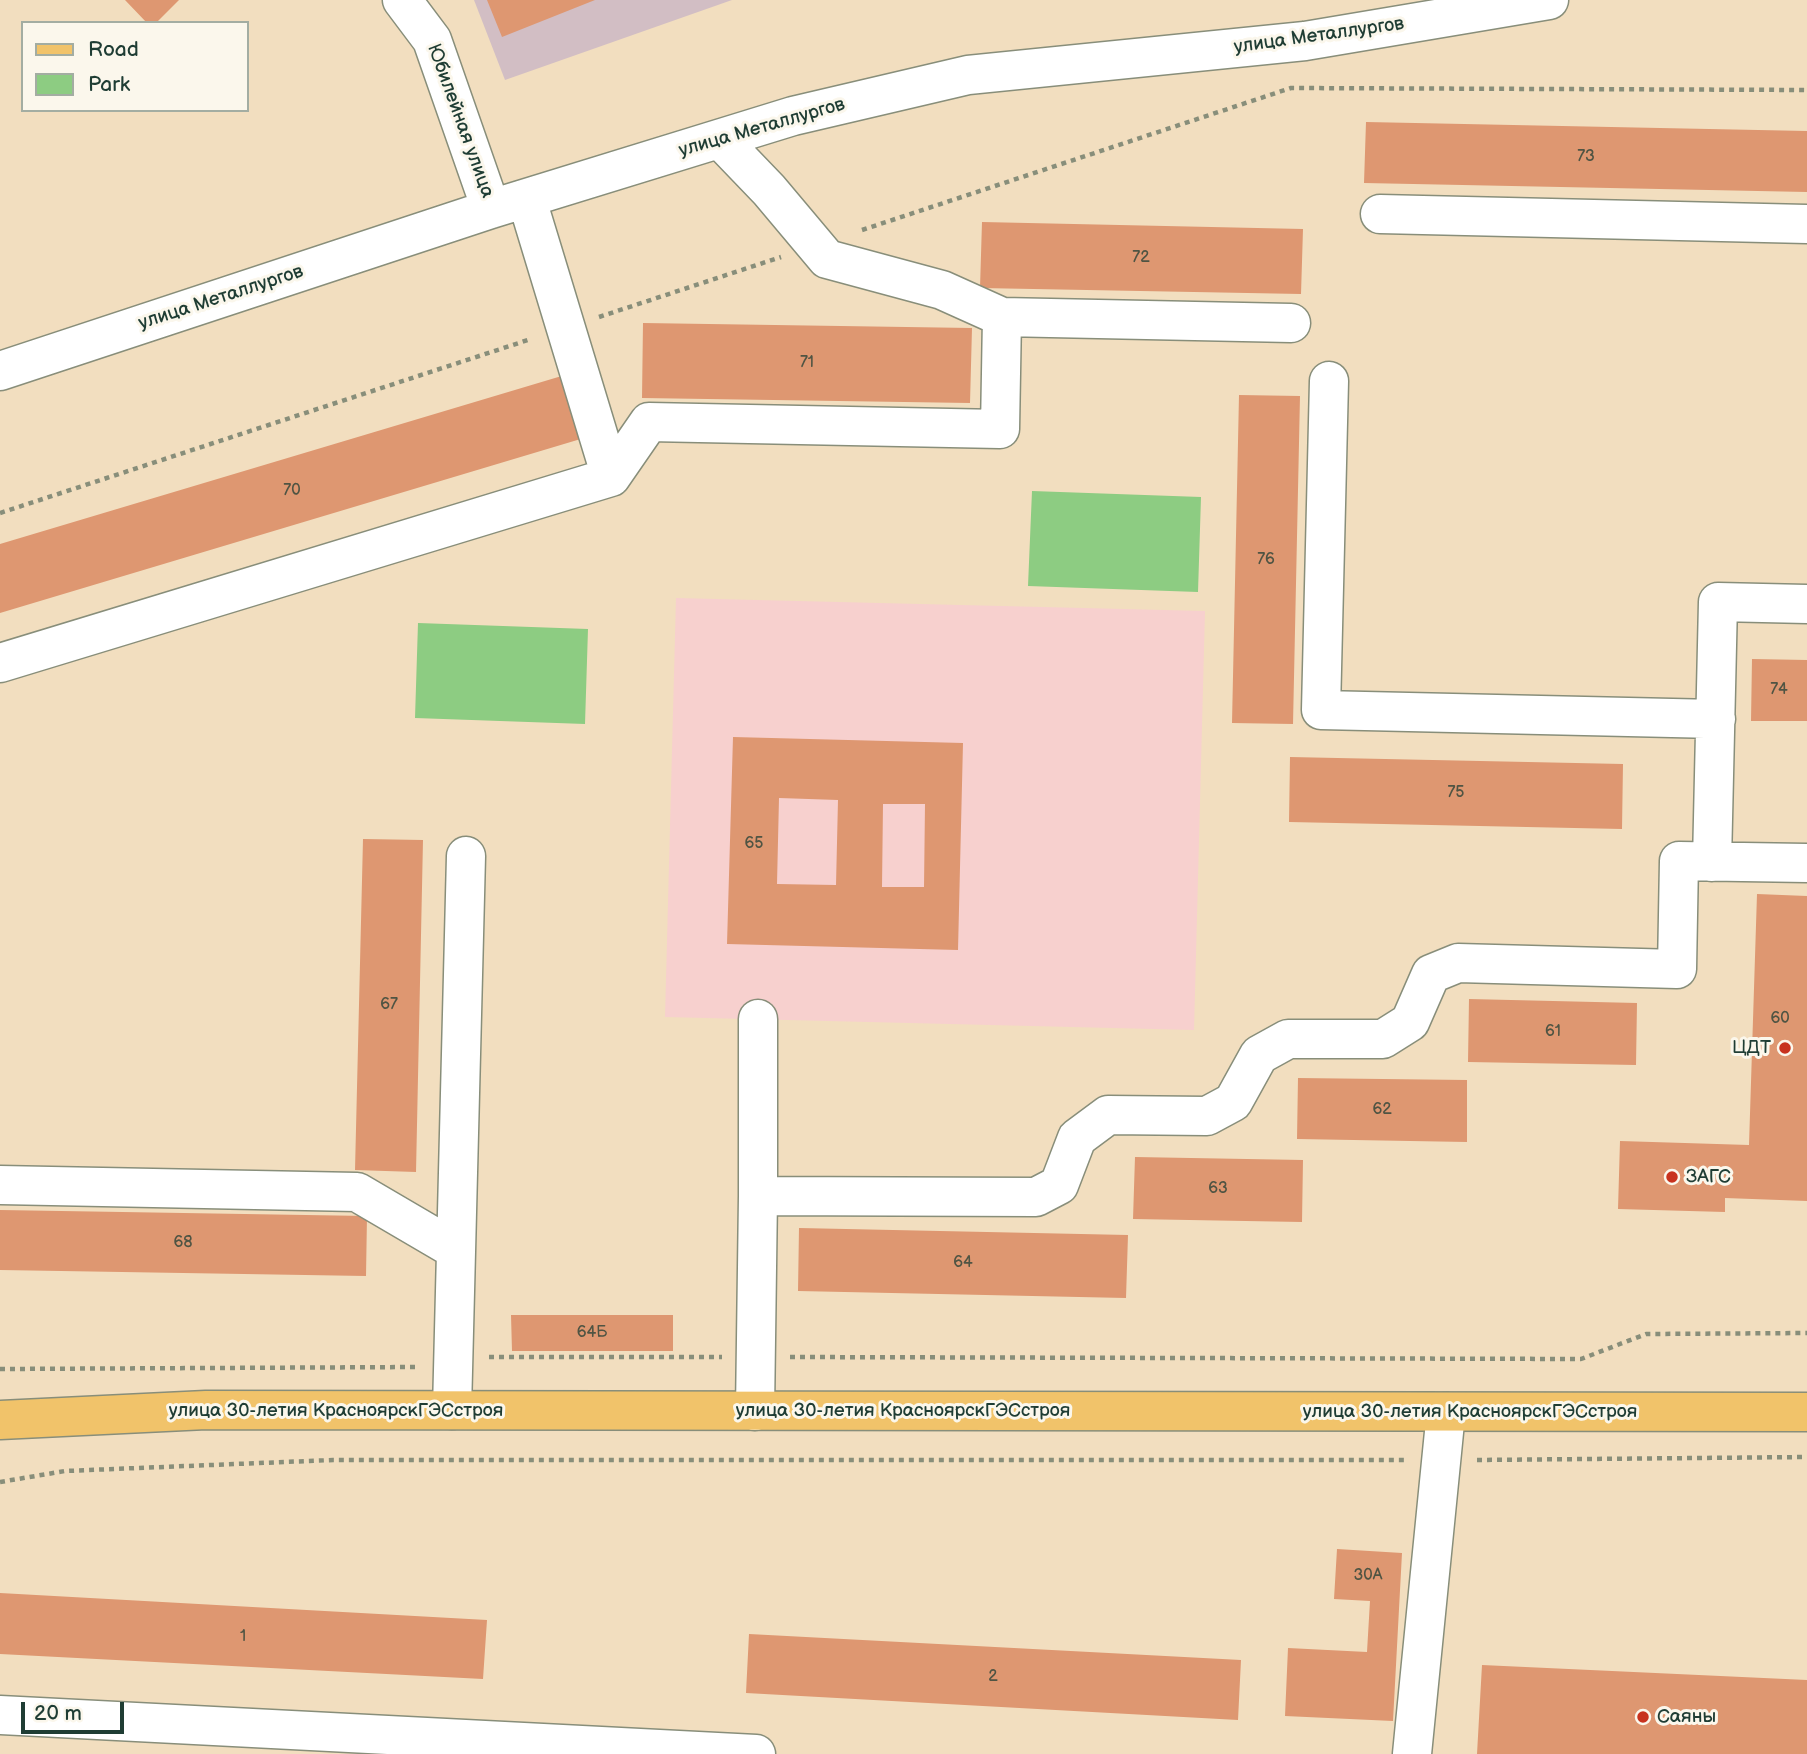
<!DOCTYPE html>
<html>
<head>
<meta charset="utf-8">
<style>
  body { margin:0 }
  #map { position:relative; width:1807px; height:1754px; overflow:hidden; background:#f2debf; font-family:"Balsamiq Sans",sans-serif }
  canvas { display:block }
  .legend { position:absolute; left:21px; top:21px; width:228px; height:91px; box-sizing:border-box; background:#fbf7ec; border:2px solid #a3ada2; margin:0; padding:9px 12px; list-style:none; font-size:21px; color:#1f3d34 }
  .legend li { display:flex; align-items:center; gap:14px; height:35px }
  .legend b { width:35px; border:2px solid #a3ada2 }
  .scale { position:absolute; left:21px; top:1702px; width:103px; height:32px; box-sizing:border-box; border:4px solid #1f3d34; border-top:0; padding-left:9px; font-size:21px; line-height:24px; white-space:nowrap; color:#1f3d34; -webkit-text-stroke:5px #fbf7ec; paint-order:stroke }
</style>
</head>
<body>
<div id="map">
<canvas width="1807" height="1754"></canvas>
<ul class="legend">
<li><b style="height:9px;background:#f1c36a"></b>Road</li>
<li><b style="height:19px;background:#8dcc82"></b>Park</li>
</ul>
<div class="scale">20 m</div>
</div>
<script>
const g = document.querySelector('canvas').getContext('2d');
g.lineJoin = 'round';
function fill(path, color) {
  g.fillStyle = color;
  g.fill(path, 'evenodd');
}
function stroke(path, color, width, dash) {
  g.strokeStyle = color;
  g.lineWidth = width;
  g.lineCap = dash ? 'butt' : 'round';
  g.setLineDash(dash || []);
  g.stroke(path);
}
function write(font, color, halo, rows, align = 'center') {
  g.font = font + ' "Balsamiq Sans",sans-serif';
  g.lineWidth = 6;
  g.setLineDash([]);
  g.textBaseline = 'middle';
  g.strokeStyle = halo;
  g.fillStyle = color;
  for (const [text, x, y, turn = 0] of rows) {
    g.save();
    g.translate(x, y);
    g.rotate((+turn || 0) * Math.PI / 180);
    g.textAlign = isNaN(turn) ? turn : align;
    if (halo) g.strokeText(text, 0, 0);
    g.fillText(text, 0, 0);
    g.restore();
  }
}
fill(new Path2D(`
  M676,598L1205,611L1194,1030L665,1017Z`), '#f7d0ce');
fill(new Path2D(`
  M474,0H732L505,80Z`), '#d2bec4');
fill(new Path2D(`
  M1032,491L1201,497L1198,592L1028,586Z
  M418,623L588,629L585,724L415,718Z`), '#8dcc82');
fill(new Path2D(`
  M125,0H179L156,23H147Z
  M487,0H595L502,37Z
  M1366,122L1807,131V192L1364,183Z
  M982,222L1303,229L1301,294L980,288Z
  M643,323L972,328L970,403L642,398Z
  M565,375L584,438L0,613V544Z
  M1239,395L1300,396L1293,724L1232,723Z
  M1752,659L1807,660V721H1751Z
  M733,737L963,743L958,950L727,944ZM779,798L838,800L836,885L777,884ZM883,804H925L924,887H882Z
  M1290,757L1623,764L1622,829L1289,822Z
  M363,839L423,840L416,1172L355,1170Z
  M1757,894L1807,896V1201L1725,1198V1212L1618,1209L1620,1141L1749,1145Z
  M1469,999L1637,1003L1636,1065L1468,1062Z
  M1298,1078L1467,1080V1142L1297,1139Z
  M1135,1157L1303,1160L1302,1222L1133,1219Z
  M0,1210L367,1216L366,1276L0,1270Z
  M799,1228L1128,1235L1126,1298L798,1291Z
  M511,1315H673V1351H512Z
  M1337,1549L1402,1553L1393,1721L1285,1716L1288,1648L1367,1652L1370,1601L1334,1599Z
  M0,1593L487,1620L483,1679L0,1654Z
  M749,1634L1241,1660L1238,1720L746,1693Z
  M1482,1665L1807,1680V1754H1477Z`), '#de9771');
const minor = new Path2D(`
  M402,0L432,40L491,209
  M720,139L769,190L827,259L942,290L1002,317L1291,323
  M527,200L611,477
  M1380,214L1807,224
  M0,371L491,209L793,116L968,75L1305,41L1549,0
  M1329,381L1321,710L1716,719
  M0,663L611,477L649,422L1000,429L1002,317
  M1712,862L1718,602L1807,604
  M0,1185L357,1192L456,1250
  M758,1196V1019
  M452,1410L466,856
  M755,1411L758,1196L1036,1197L1059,1185L1077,1138L1108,1115L1207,1116L1233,1102L1259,1055L1288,1039H1383L1410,1022L1431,974L1458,963L1677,969L1679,861L1807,863
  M0,1715L756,1754
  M1412,1754L1446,1412`);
const major = new Path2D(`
  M0,1420L206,1410L1807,1412`);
stroke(minor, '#888e7a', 41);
stroke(major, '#888e7a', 41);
stroke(new Path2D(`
  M862,230L1291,88L1807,90
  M599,317L781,257
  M0,513L531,339
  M489,1357H722
  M790,1357L1581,1359L1646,1334L1807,1333
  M0,1369L419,1367
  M1477,1460L1807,1457
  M0,1482L65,1471L333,1460H1405`), '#888e7a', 4.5, [5, 5]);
stroke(minor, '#fff', 38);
stroke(major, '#f1c36a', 38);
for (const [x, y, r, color] of [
  [1785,1048,7,"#c8321e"],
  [1672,1177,7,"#c8321e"],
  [1643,1717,7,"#c8321e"]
]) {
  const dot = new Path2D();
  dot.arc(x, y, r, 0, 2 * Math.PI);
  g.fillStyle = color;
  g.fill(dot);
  stroke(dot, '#fbf7ec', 2.5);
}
write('16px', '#4f5443', null, [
  ["73",1586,157],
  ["72",1141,258],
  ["71",807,363],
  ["70",292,491],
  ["76",1266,560],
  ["74",1779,690],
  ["75",1456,793],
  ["65",754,844],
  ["67",389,1005],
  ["60",1780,1019],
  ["61",1553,1032],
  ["62",1382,1110],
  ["63",1218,1189],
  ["68",183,1243],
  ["64",963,1263],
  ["64Б",592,1333],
  ["30А",1368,1576],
  ["1",243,1637],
  ["2",993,1677]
]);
write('19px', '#1f3d34', '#fbf7ec', [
  ["улица Металлургов",1319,36,-8],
  ["Юбилейная улица",460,121,70],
  ["улица Металлургов",762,128,-16],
  ["улица Металлургов",221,298,-18],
  ["улица 30-летия КрасноярскГЭСстроя",336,1411],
  ["улица 30-летия КрасноярскГЭСстроя",903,1411],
  ["улица 30-летия КрасноярскГЭСстроя",1470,1412]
]);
write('19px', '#1f3d34', '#fbf7ec', [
  ["ЦДТ",1771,1048,"right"],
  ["ЗАГС",1686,1177],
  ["Саяны",1657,1717]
], 'left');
</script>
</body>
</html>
